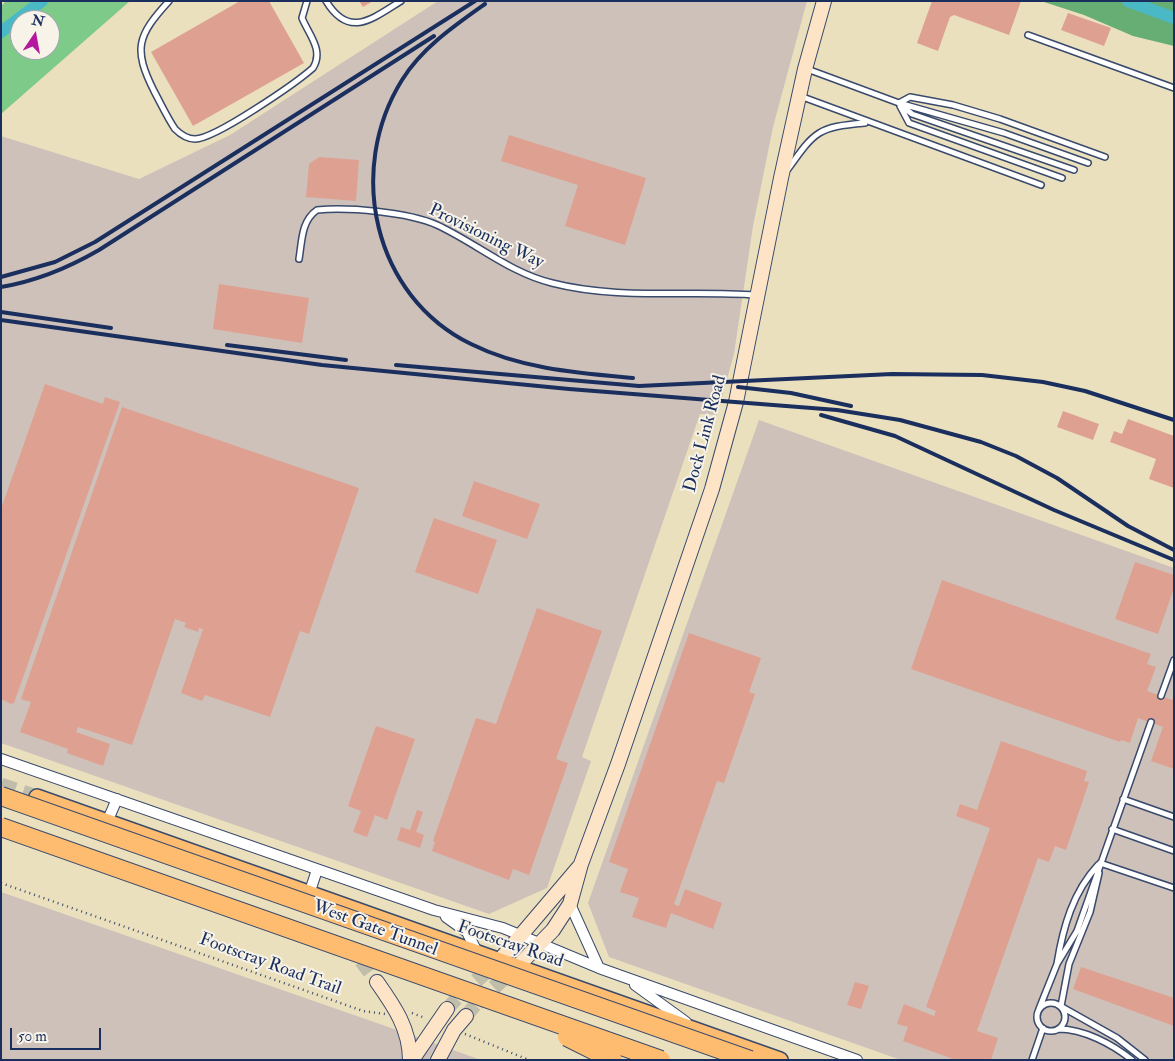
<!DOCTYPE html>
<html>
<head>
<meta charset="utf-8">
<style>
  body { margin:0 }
  #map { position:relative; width:1175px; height:1061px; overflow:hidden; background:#ebe0be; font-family:"IM FELL Double Pica",serif }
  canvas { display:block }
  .frame { position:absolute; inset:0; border:2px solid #1b2f5e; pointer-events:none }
  .north { position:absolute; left:10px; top:10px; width:50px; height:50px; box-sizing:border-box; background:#f7f3e8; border:1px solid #9fa5b1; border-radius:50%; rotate:12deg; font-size:14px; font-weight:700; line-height:20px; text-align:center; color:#1b2f5e }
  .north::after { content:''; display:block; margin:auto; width:18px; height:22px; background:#b5179e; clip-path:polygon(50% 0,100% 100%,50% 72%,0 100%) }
  .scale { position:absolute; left:10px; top:1028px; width:91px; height:22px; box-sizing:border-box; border:2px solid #1b2f5e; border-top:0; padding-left:6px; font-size:15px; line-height:18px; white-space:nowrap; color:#1b2f5e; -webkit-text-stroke:4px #f7f3e8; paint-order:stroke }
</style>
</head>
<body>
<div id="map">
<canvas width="1175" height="1061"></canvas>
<div class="frame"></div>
<div class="north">N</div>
<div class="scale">50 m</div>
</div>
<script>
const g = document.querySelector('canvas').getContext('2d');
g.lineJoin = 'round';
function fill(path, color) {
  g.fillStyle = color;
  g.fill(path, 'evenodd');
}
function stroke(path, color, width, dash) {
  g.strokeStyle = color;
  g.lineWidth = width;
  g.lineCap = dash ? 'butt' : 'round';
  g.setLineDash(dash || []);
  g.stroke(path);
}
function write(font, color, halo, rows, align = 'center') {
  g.font = font + ' "IM FELL Double Pica",serif';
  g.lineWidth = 4;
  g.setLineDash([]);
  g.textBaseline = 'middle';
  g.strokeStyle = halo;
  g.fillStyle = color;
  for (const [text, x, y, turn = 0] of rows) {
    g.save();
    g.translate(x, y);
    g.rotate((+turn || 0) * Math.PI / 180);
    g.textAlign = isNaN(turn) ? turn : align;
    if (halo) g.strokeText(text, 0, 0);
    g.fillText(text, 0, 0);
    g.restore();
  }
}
fill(new Path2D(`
  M438,1H807L773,127L753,226L734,354L717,415L700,414L582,757L591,761L547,888L489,914L1,743V136L139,179L230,135Z
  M759,420L1174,568V1060H901L609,957L588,903Z
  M1,892L397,1030L481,1060H1Z`), '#cec1ba');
fill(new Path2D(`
  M6,1H130L1,114V6ZM20,20H50V50H20Z`), '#7eca88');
fill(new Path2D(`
  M1041,1H1174V46L1133,36L1084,15Z`), '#66ae74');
stroke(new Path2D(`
  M1128,1L1174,18
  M1,32L42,1`), '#4ab8c5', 12);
fill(new Path2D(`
  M240,1H269L304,63L193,126L151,52Z
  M359,1H373L363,7Z
  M932,1H1021L1009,35L954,15L950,17L938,51L917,43Z
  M1068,13L1111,28L1104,46L1061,30Z
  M509,135L646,178L625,245L565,226L578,185L501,161Z
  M319,157L359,160L356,201L306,197L309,164Z
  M219,284L309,298L302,343L213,329Z
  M45,384L103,404L105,397L120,402L14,703L11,704L1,699V509Z
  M122,407L359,488L309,634L300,631L270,717L205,695L202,701L181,693L203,629L199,628L198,632L184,627L186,623L175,619L132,745L78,727L76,732L110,744L103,766L67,753L68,749L20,732L31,702L21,699Z
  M1063,411L1099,424L1093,440L1057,427Z
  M1128,419L1174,436V488L1149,479L1156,459L1110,442L1114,431L1122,434Z
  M474,481L540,504L527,539L462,516Z
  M434,518L497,540L478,594L415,572Z
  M1135,562L1174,575V588L1158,634L1115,619Z
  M942,580L1151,654L1147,664L1156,667L1147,691L1172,700L1174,697V769L1151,761L1163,727L1138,718L1130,743L1121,740L1120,742L911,669Z
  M537,608L602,631L556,759L568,763L529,875L513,869L509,880L432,851L435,842L433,841L476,718L496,724Z
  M689,633L761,658L749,692L755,694L724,783L717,781L674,904L679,906L685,889L722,903L713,929L671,913L666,928L632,917L639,898L620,892L628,869L609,862Z
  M376,726L415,739L387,820L375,815L367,837L353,832L361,811L348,806Z
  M1001,741L1087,771L1084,781L1089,782L1066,850L1055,846L1049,862L1038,858L977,1031L998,1038L991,1060H956L903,1041L908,1027L897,1024L904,1004L934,1016L936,1011L926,1007L990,828L956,816L960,804L977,810Z
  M417,810L423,812L416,832L424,835L420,848L397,840L401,827L410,830Z
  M1081,967L1174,998V1026L1073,989Z
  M855,982L869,986L861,1009L847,1005Z`), '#dea191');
stroke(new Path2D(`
  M361,961L377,982
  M447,1009L459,996
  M466,1016L477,1003`), '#c1bdab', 14, [14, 7]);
stroke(new Path2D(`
  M1,785L37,797
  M459,996L497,962
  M477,1003L515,968`), '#c1bdab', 15, [15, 8]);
const lane = new Path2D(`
  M169,1C137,36 133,49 154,91C161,104 167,117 175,129C180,134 187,139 195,139C215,139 296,83 313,68C324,50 309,35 302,18L307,1
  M326,1C349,39 372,19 401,1
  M1028,35L1174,88
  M807,69L899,103L1004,133L1088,163
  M800,96L1041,185
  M899,103L910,97L953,105L1000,119L1105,157
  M901,105L912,114L1074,170
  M900,106L909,123L1062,178
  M788,169C815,131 818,127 865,123
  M299,259C302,242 301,221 317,210C348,207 408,212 437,225C476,243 510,273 552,283C618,300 689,290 756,295
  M1161,696L1174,660
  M1123,799L1174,817
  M1112,829L1174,851
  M1100,863L1174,888
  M1057,964C1063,927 1073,892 1098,865
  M1037 1017a14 14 0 1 1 28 0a14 14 0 1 1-28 0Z
  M1061,1006L1069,964L1090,912L1099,873
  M1062,1007L1117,1038L1145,1060
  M1039,1009L1057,964L1077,931L1151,722
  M1058,1029C1084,1029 1112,1044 1132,1060
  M1032,1060L1043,1028`);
const street = new Path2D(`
  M1,759L434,910L503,928L599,968L857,1060
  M107,822L117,799
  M309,894L317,870
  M570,904L599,968
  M446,917L467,932L478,954
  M635,985L686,1022`);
const secondary = new Path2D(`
  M499,961L579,867
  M517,967L553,930L570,904L581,864L618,764L712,489L736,402L781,178L805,69L824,1
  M377,982C394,1006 410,1029 410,1060
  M412,1060L447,1009
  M438,1060L454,1030L466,1016`);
const primary = new Path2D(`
  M37,797L780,1060`);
stroke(lane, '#3a4a6c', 8);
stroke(street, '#3a4a6c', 12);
stroke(secondary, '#3a4a6c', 16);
stroke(primary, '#3a4a6c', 18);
stroke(new Path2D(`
  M1,883L363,1011L385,1014
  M412,1013L425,1018
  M465,1034L529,1060`), '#3a4a6c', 2.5, [1, 4]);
stroke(lane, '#fff', 5);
stroke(street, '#fff', 10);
stroke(secondary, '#fee4c6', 14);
stroke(primary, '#fdbc70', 15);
stroke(new Path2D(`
  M485,4C454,26 422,48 402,80C346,170 373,296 471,344C521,369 578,373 633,378
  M1,277L55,262L95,242L475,1
  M1,287C37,281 68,268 99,250L434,36
  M1,312L111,328
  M1,320L322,365L569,389L837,410L900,420L981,442L1016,456L1057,478L1128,526L1174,550
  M227,345L346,360
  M396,365L639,386L892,374L982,375L1043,382L1085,391L1174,420
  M738,387L791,393L851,406
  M821,415L895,436L1054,510L1174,560`), '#1b2f5e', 4);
const highwayBridge = new Path2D(`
  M1,796L750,1060
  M1,827L661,1060
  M567,1037L613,1060`);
stroke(highwayBridge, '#3a4a6c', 20, []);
stroke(highwayBridge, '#fdbc70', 18);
write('18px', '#1b2f5e', '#f7f3e8', [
  ["Provisioning Way",486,237,26],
  ["Dock Link Road",706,434,-75],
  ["West Gate Tunnel",375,929,20],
  ["Footscray Road",510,945,19],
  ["Footscray Road Trail",270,965,20]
]);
</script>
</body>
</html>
